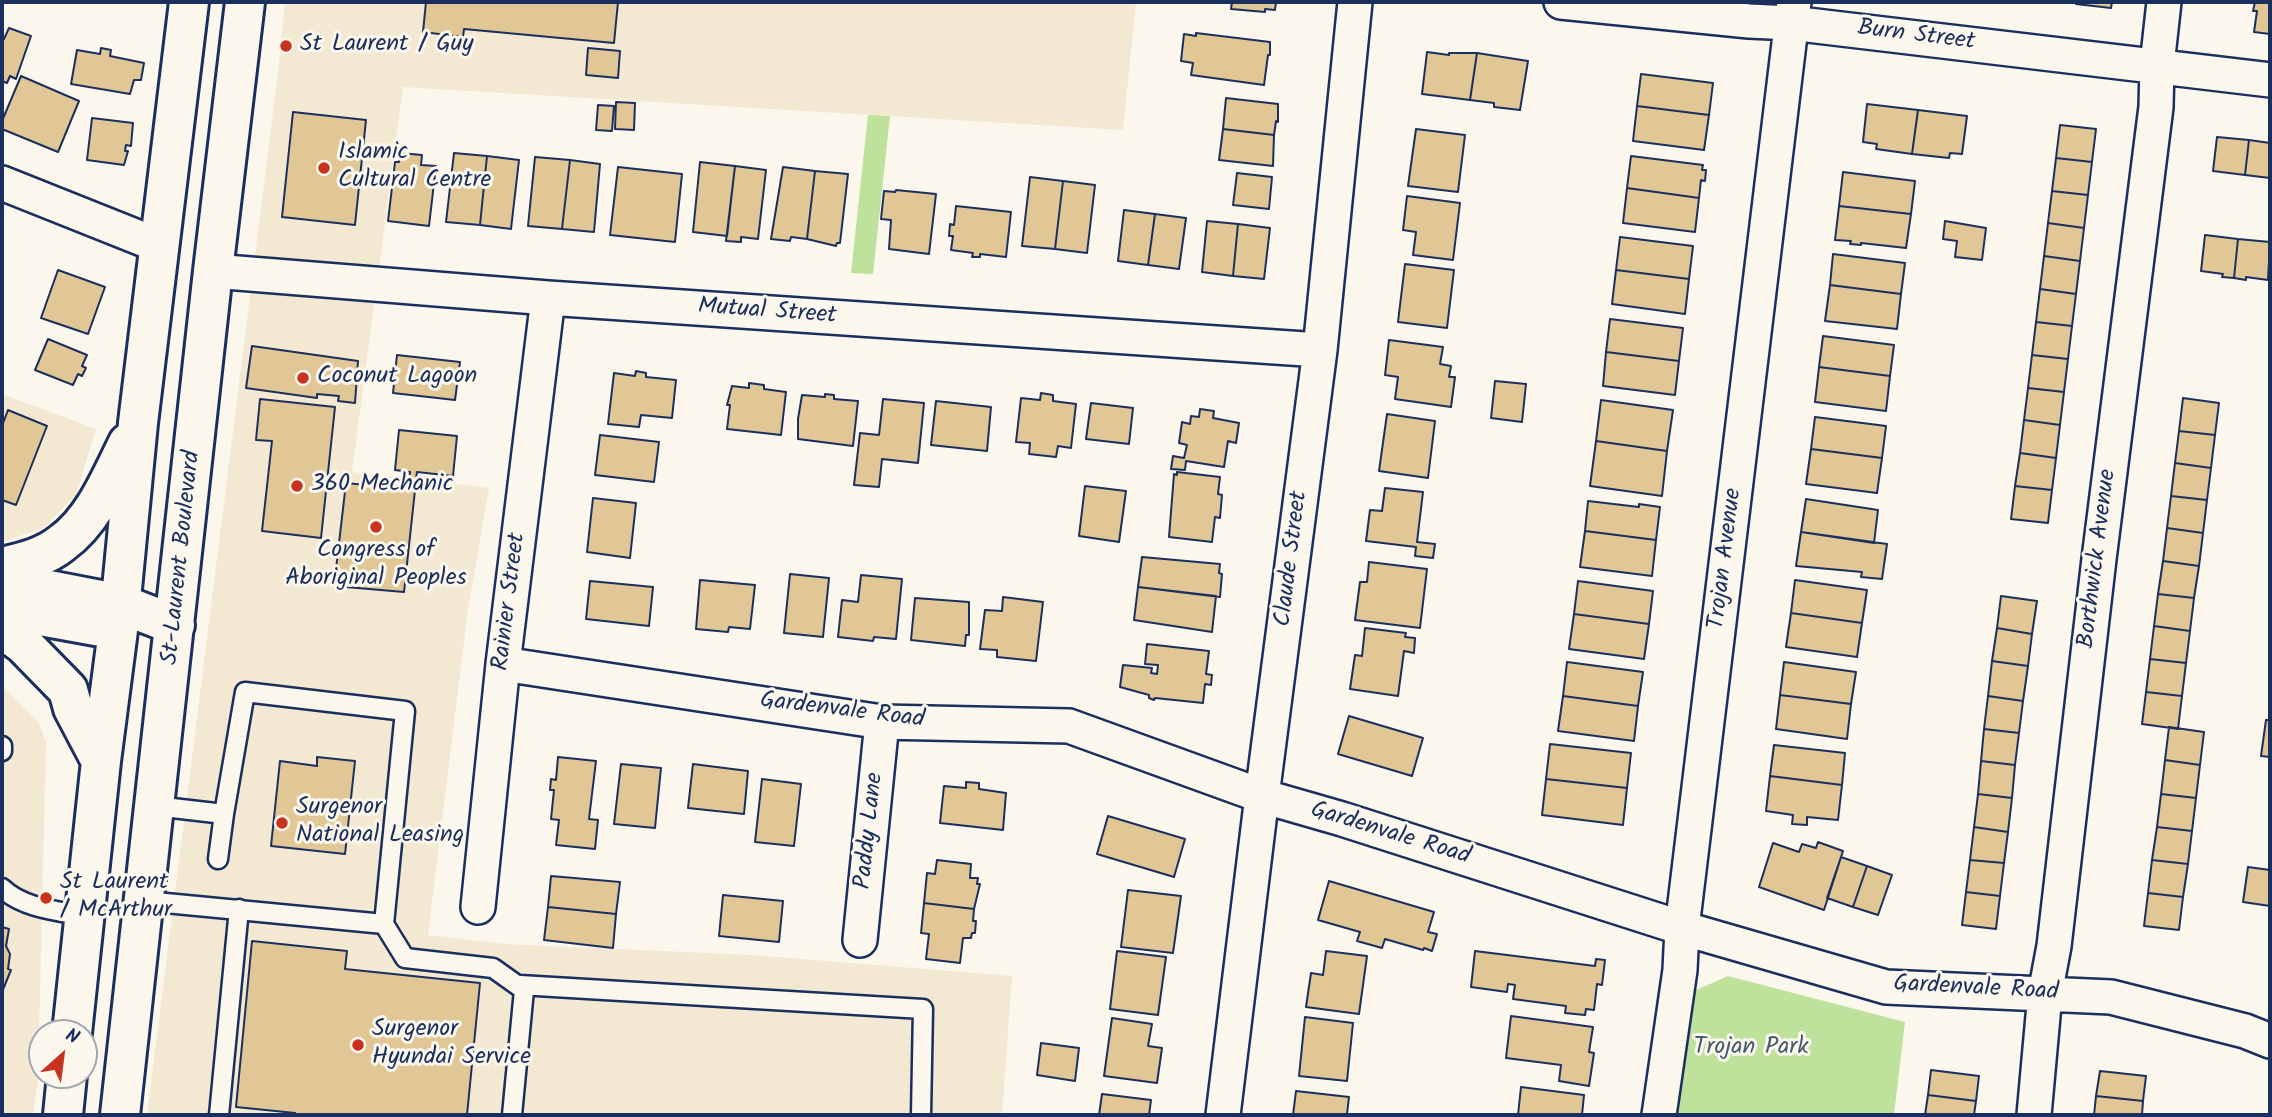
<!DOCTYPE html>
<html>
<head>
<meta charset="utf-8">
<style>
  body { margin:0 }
  #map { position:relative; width:2272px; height:1117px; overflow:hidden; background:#fbf7ec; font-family:Kalam,sans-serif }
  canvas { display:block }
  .frame { position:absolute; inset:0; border:4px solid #1b2f5e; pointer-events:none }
  .north { position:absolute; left:28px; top:1019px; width:70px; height:70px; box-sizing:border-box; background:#fbf7ec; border:2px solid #a1a7b3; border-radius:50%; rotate:28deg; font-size:19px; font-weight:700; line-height:28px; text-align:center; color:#1b2f5e }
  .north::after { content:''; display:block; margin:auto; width:24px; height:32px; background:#c8321e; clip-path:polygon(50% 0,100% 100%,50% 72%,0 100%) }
</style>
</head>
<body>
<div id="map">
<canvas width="2272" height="1117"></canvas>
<div class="frame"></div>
<div class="north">N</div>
</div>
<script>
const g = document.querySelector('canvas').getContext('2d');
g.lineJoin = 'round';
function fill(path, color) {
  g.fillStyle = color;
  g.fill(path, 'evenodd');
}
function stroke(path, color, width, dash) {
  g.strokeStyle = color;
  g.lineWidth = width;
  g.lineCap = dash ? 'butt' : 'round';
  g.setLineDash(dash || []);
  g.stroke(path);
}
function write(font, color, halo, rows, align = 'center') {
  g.font = font + ' Kalam,sans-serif';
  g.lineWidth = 6;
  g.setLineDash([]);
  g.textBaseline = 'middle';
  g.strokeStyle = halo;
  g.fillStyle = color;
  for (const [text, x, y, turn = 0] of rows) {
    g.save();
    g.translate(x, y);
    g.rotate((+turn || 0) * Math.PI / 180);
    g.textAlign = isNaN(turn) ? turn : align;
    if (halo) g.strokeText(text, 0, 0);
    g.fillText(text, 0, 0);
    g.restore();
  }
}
fill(new Path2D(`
  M285,2H1136L1123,130L403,87L352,472L489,488L468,609L428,935L504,944L752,955L1012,976L1002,1115H147L277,81Z
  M2,394L96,429L76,495L43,528L2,542Z
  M2,686L39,723L46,742L38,1078L33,1115H2Z`), '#f3e8d2');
fill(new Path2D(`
  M868,115L890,116L873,274L851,273Z
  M1728,976L1905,1022L1894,1115H1675L1692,992Z`), '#bee29c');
const building = new Path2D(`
  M426,2H618L614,43L464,29L463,37L423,32Z
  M1232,2H1276L1275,10L1265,9V12L1231,9Z
  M2076,2H2112L2111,8L2076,4Z
  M2255,2H2270V34L2254,32L2257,11H2253Z
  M9,28L31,36L16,79L10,76L7,83L2,81V38L4,39Z
  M1196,33L1270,42V55H1268L1264,85L1191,75L1193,63L1181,61L1184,34L1196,36Z
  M101,48L111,50L110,56L144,63L141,80H134L130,94L71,84L77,50L100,54Z
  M588,48L620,51L618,78L586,75Z
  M1427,52L1449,55V53H1477L1470,100L1422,94Z
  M1477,53L1528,61L1520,110L1494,107V103L1470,100Z
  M1641,74L1713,83L1709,115L1637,106Z
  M21,76L79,101L58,152L2,129V121Z
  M1226,98L1278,104V122L1276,121L1274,135L1223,129Z
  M616,102L635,103L634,130L615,129Z
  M1867,104L1918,110L1912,154L1876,149L1877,144L1863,142Z
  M598,105L614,106L612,131L596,130Z
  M1637,106L1709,115L1704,150L1633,141Z
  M1918,110L1967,116L1962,154L1950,153L1949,158L1912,154Z
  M293,112L366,120L355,225L282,217Z
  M92,118L133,123L131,146L126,145L125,151H128L124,165L87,160Z
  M2060,125L2096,129L2092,162L2056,158Z
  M1223,129L1274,135L1273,166L1219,160Z
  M1416,129L1465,135L1458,192L1408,186Z
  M2217,137L2249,140L2245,175L2213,171Z
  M2249,140L2270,143V178L2245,175Z
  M400,153L422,155L421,165L436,166L429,226L388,221L395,162H399Z
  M454,153L487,156L480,225L446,222Z
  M487,156L519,160L511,229L480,225Z
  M1631,156L1703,165L1702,170H1706L1705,181L1701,180L1699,198L1627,188Z
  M535,157L570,160L562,229L528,226Z
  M2056,158L2092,162L2088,195L2052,191Z
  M570,160L600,164L594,232L562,229Z
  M700,162L735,166L727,236L693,232Z
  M735,166L766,170L758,239L741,237V242L726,241Z
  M618,167L682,174L675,242L610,235Z
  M783,167L815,171L807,239L791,237L790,241L771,239Z
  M815,171L848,174L840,243H837L836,246L807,239Z
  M1843,172L1915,181L1911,214L1839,206Z
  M1237,173L1272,177L1269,209L1233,205Z
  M1030,177L1063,181L1055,249L1022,246Z
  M1063,181L1095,185L1087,253L1055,249Z
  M1627,188L1699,198L1695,232L1623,223Z
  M896,190L936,194L929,254L889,249L891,220L881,219L884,191L895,192Z
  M2052,191L2088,195L2084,228L2048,223Z
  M1407,196L1460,203L1453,260L1413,255L1416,232L1403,230Z
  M956,206L1011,212L1006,257L980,254V257H972L973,253L951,250L953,236H949L950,224L954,225Z
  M1839,206L1911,214L1906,248L1861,243V245L1850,244L1851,241L1835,240Z
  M1124,210L1155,214L1148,265L1118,261Z
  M1155,214L1186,218L1179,269L1148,265Z
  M1207,221L1238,224L1233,276L1202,272Z
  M1945,221L1986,228L1982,260L1955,257L1957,241L1943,239Z
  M2048,223L2084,228L2080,261L2044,256Z
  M1238,224L1270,228L1264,279L1233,276Z
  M2205,235L2238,239L2234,278L2222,277L2223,274L2201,271Z
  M1620,237L1693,246L1689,279L1616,270Z
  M2238,239L2270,242L2268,280L2246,277V280L2234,278Z
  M1833,254L1905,263L1901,294L1830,285Z
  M2044,256L2080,261L2076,294L2040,289Z
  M1405,264L1454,270L1447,328L1398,322Z
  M58,270L105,287L88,334L41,318Z
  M1616,270L1689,279L1685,314L1612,304Z
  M1830,285L1901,294L1897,329L1825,321Z
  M2040,289L2076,294L2072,326L2036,322Z
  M1610,319L1683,328L1679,361L1606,352Z
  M2036,322L2072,326L2068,359L2032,355Z
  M1823,336L1894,345L1890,376L1819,367Z
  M48,339L87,355L82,366L86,368L82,376L78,374L73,385L35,370Z
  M1389,340L1443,347L1440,364L1451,366L1449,377H1455L1451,407L1395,399L1398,377L1385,375Z
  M252,346L358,361L355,403L338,401L339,396L317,394V398L246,388Z
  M1606,352L1679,361L1675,395L1603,386Z
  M397,355L460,362L455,400L393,393Z
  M2032,355L2068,359L2064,392L2028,388Z
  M1819,367L1890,376L1886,411L1815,402Z
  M636,371L646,373V377L676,380L672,418L641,415L639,427L608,424L614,373L635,376Z
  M1495,381L1526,384L1522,422L1491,418Z
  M749,383L764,385V389L786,392L781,435L727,429L730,405H727L732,386L749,388Z
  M2028,388L2064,392L2060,425L2024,420Z
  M1041,393L1053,395V401L1076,404L1071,448L1058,446L1056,457L1029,454L1030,443L1016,442L1021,398L1040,400Z
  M825,394L834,395V399L858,401L853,446L798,439V419L802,395L825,397Z
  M2183,398L2219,403L2215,435L2179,431Z
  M260,399L335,407L321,538L262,531L272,441L256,440Z
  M883,399L924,403L918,463L882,459L879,487L854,485L860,433L879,435Z
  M1601,400L1673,410L1667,451L1596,441Z
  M936,401L991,407L987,451L931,445Z
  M1091,403L1133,408L1129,444L1086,439Z
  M1200,409L1214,411L1213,418L1239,423L1236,443L1228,441L1224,467L1186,461L1185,470L1171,469L1173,456L1184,458L1187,445L1179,443L1182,422L1190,424L1191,416L1199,417Z
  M8,410L47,426L16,505L2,500V426Z
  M1387,414L1435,421L1428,478L1379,471Z
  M1815,417L1886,426L1882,458L1811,449Z
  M2024,420L2060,425L2056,458L2020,453Z
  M399,430L457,436L453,476L417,472L416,479H409L410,472L395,470Z
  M2179,431L2215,435L2211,468L2175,463Z
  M600,435L659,442L654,482L595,475Z
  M1596,441L1667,451L1662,496L1590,486Z
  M1811,449L1882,458L1877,493L1806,484Z
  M2020,453L2056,458L2052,490L2015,486Z
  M2175,463L2211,468L2207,500L2171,496Z
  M1177,472L1220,477L1218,494L1222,495L1220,518L1215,517L1212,542L1169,537L1174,474L1177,475Z
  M346,483L415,490L404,592L334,586Z
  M1085,486L1126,491L1119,542L1079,536Z
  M2015,486L2052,490L2048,523L2011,519Z
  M1385,488L1423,492L1417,542L1435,544L1433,558L1415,556L1416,547L1366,541L1370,510L1382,511Z
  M2171,496L2207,500L2203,533L2167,528Z
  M593,498L636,503L630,558L587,552Z
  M1806,499L1878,510L1874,543L1801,532Z
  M1588,501L1639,507V504L1660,507L1656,540L1585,531Z
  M2167,528L2203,533L2199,566L2163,561Z
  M1585,531L1656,540L1652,576L1580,567Z
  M1801,532L1887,544L1882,579L1861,577L1862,572L1796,566Z
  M1142,557L1220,564L1219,573L1222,574L1220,597L1138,587Z
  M2163,561L2199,566L2194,598L2158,594Z
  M1369,562L1427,569L1420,628L1355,620L1360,582H1367Z
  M790,574L829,578L823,637L784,633Z
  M861,575L902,579L896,639L874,637L873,641L838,637L842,600L858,602Z
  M700,580L755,585L750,629L729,627L728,632L696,629Z
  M1795,580L1867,590L1862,623L1791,613Z
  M590,581L653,587L649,626L586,619Z
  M1578,581L1653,591L1649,624L1574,614Z
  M1138,587L1216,596L1212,632L1134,620Z
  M2158,594L2194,598L2190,631L2154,626Z
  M2001,596L2037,601L2032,634L1997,628Z
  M1003,597L1043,602L1036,661L997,657V650L980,649L985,610L1002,611Z
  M915,598L969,602V635H966L965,646L911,640Z
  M1791,613L1862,623L1857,657L1786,647Z
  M1574,614L1649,624L1644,659L1569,649Z
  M2154,626L2190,631L2186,663L2150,659Z
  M1365,628L1406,633L1405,637L1415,638L1414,653L1404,651L1398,696L1350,689L1355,655L1362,656Z
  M1997,628L2032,634L2028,666L1992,661Z
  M1147,644L1209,651L1206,674L1212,675L1211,685L1205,684L1203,703L1155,698L1154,700L1149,698V695L1120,687L1123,665L1152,668L1151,673L1157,674L1158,665L1145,664Z
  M2150,659L2186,663L2182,696L2146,692Z
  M1992,661L2028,666L2023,701L1988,696Z
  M1567,662L1643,672L1638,706L1563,696Z
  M1784,662L1856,672L1851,704L1780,695Z
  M2146,692L2182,696L2178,729L2142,724Z
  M1780,695L1851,704L1847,739L1776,729Z
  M1563,696L1638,706L1634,741L1558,731Z
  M1988,696L2023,701L2019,733L1984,729Z
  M1349,716L1423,738L1412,776L1338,754Z
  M2266,720H2270V757L2261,756Z
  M2169,727L2204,732L2200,765L2165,760Z
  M1984,729L2019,733L2015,765L1981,761Z
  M1550,744L1631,753L1627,788L1546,779Z
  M1774,745L1845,753L1842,785L1770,776Z
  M317,757L355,761L345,854L271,846L280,761L317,766Z
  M558,757L596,761L589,819L598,820L595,849L556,845L559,820L551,819L554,790H550L551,779L556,780Z
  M2165,760L2200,765L2196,798L2161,794Z
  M1981,761L2015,765L2012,798L1978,794Z
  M621,764L661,768L655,828L614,824Z
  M693,764L748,771L744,814L688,808Z
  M1770,776L1842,785L1838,820L1807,817V825L1792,824L1793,815L1766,811Z
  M762,779L801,784L794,846L755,842Z
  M1546,779L1627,788L1623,825L1542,815Z
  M966,782L979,783V789L1006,793L1003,830L940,823L944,786L966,788Z
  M1978,794L2012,798L2008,832L1974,827Z
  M2161,794L2196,798L2192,831L2157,827Z
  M1108,816L1185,839L1174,877L1097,854Z
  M1974,827L2008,832L2004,863L1970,860Z
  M2157,827L2192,831L2188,864L2152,860Z
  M1818,842L1843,851L1824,910L1759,887L1773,843L1799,852L1802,844L1816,848Z
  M1841,857L1867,866L1853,907L1827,898Z
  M937,860L971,864L970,878H978L977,884H980L974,909L924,903L927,873L935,874Z
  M1970,860L2004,863L2000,896L1966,892Z
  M2152,860L2188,864L2183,897L2148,893Z
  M1867,866L1892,875L1878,915L1853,907Z
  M2248,867L2270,870V906L2243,902Z
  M551,876L620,882L616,914L548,907Z
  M1329,881L1434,912L1428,932L1437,934L1432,951L1424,948L1423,950L1385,939L1382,948L1357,941L1360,932L1318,920Z
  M1128,890L1181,896L1173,953L1121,947Z
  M1966,892L2000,896L1996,929L1962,925Z
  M2148,893L2183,897L2179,930L2144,926Z
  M723,895L783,901L779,942L719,936Z
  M924,903L974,909L973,921H976L975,933H972L971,938H963L960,963L926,959L929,934L921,933Z
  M548,907L616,914L613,948L544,940Z
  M2,927L9,929L6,946L10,954L8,969L11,970L2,992Z
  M252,941L347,951L345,969L480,983L467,1115H294L295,1113L236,1107Z
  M1117,951L1166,957L1158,1015L1110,1009Z
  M1326,951L1367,956L1359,1014L1306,1007L1311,973L1323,975Z
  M1475,951L1595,966L1596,959L1605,960L1602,985L1597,984L1594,1010L1586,1009L1585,1015L1565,1013L1566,1006L1513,999L1515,985L1508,984L1507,992L1471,987Z
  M1511,1016L1593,1027L1589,1052L1594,1053L1589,1086L1559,1081L1561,1065L1506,1058Z
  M1305,1017L1353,1023L1347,1081L1299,1076Z
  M1112,1018L1152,1024L1148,1046L1162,1048L1157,1083L1104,1076Z
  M1041,1043L1079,1048L1075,1081L1037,1075Z
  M1931,1070L1979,1076L1976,1101L1928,1095Z
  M2100,1071L2146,1076L2143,1101L2096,1096Z
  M1521,1087L1584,1095L1582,1115H1518Z
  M1296,1091L1349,1097L1347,1114L1356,1115H1293Z
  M1102,1094L1151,1100L1149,1115H1099Z
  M1928,1095L1976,1101L1974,1115H1925Z
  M2096,1096L2143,1101L2142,1115H2094Z`);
fill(building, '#e1c696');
stroke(building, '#1b2f5e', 2);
const lane = new Path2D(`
  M2,746V751
  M155,806L224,814L245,692L405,711L384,924
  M218,859L224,814
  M2,888C22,908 58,911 85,916
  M145,901L384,924L405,958L493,968L524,990L512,1115
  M520,985L923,1009L921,1115
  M219,1115L239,909`);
const street = new Path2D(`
  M1561,2L1749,21L1791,23L2270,80
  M2,183L160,246
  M213,271L548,298L1320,350
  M503,664L882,722L1069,726L1262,796L1342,819L1682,928L1886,987L2111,997L2245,1031L2270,1041
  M478,907L503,664L548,298
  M860,940L882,722
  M1223,1115L1262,796L1320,350L1355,2
  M1659,1115L1680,970L1682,928L1794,2
  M2034,1115L2045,994L2054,946L2099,559L2156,107L2157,65L2164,2`);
const secondary = new Path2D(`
  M2,567C23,562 45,557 62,543C94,520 111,477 128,443
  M2,581L121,604L175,625
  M2,609L107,628
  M2,629L23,644L68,690L73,708L101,761
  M72,1033L101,761L118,630L138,423L189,2
  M63,1115L67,1075
  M120,1115L213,271L245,2`);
stroke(lane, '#1b2f5e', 23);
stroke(street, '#1b2f5e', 38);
stroke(secondary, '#1b2f5e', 44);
stroke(lane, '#fbf7ec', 18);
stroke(street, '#fbf7ec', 33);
stroke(secondary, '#fbf7ec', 38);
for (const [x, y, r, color] of [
  [286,46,7,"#c8321e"],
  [324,168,7,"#c8321e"],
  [303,378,7,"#c8321e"],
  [297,486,7,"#c8321e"],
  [376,527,7,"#c8321e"],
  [282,823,7,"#c8321e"],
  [46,898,7,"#c8321e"],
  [358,1045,7,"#c8321e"]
]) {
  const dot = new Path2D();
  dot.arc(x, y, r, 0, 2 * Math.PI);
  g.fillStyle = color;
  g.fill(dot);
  stroke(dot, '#fbf7ec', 2.5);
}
write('24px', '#1b2f5e', '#fbf7ec', [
  ["Burn Street",1916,37,7],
  ["Mutual Street",767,313,4],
  ["St-Laurent Boulevard",183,558,-84],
  ["Claude Street",1293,559,-83],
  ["Trojan Avenue",1727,559,-83],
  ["Borthwick Avenue",2099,559,-83],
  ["Rainier Street",511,602,-83],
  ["Gardenvale Road",842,712,7],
  ["Paddy Lane",871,831,-84],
  ["Gardenvale Road",1390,835,17],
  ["Gardenvale Road",1976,990,3]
]);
write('24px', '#1b2f5e', '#fbf7ec', [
  ["St Laurent / Guy",300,46],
  ["Islamic",338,154],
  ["Cultural Centre",338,182],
  ["Coconut Lagoon",317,378],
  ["360 Mechanic",311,486],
  ["Congress of",376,552,"center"],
  ["Aboriginal Peoples",376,580,"center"],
  ["Surgenor",296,809],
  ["National Leasing",296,837],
  ["St Laurent",60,884],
  ["/ McArthur",60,912],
  ["Surgenor",372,1031],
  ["Hyundai Service",372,1059]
], 'left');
write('24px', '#445c6e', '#fbf7ec', [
  ["Trojan Park",1751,1049]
]);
</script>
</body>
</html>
